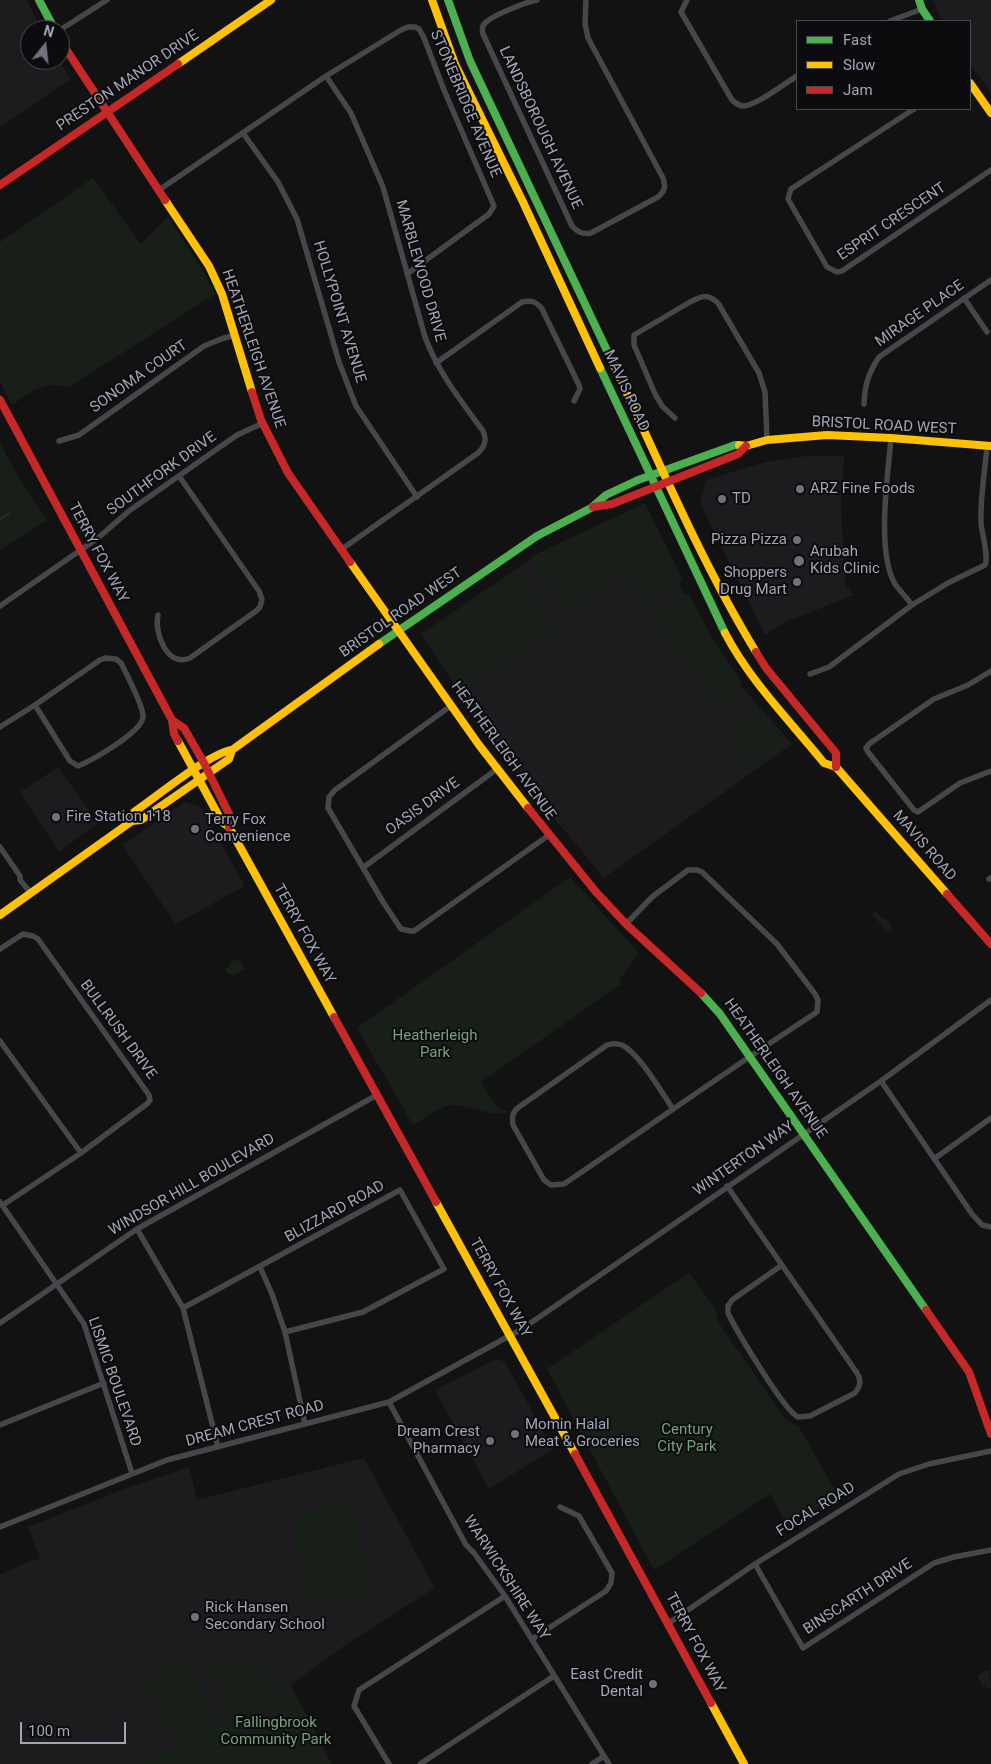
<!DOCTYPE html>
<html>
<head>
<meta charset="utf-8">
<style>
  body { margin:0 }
  #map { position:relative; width:991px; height:1764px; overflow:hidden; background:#121212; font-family:Roboto,sans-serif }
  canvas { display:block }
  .legend { position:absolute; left:796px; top:20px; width:175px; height:90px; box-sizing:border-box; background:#0c0c0e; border:1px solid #484a51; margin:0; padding:6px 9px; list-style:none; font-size:15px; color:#a1a6b5 }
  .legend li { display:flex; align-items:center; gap:10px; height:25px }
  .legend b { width:25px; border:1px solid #484a51 }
  .north { position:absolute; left:20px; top:20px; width:50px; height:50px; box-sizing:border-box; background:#0c0c0e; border:1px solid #484a51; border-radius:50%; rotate:16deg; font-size:14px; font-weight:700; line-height:20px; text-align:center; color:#a1a6b5 }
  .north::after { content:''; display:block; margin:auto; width:18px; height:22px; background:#6f727c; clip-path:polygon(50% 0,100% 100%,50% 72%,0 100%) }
  .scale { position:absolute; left:20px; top:1722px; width:106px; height:22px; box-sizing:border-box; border:2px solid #a1a6b5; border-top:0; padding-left:6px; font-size:15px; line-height:18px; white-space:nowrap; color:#a1a6b5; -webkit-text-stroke:4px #0c0c0e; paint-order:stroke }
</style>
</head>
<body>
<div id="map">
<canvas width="991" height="1764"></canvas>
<ul class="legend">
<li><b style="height:6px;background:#4caf50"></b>Fast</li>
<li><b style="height:6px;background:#ffc107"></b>Slow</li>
<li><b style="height:6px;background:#c62828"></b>Jam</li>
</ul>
<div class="north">N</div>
<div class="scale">100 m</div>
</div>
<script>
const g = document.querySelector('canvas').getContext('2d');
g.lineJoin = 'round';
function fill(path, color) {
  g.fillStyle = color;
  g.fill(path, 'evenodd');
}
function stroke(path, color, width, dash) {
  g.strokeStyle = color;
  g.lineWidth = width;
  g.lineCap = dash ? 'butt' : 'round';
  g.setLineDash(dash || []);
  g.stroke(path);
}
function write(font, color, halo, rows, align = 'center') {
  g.font = font + ' Roboto,sans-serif';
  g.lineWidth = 4;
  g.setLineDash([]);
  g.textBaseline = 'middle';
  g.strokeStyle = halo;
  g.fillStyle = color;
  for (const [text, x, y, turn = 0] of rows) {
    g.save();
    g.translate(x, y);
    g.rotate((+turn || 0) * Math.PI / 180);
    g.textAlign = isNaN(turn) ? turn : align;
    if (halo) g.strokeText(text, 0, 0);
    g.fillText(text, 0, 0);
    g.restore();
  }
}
fill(new Path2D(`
  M0,0H27L41,30H30V60H58L71,79L0,127Z
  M933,0H991V93L970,64V21H942Z
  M807,456H844L841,504L845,584L854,595L785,622L765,635L700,503L706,480L765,462Z
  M624,514L653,526L690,607L712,648L743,688L792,744L604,878L511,766L463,698L424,637L524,563Z
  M58,767L98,823L59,852L20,792Z
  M185,802L201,807L245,886L176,924L122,845Z
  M496,1359L505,1362L553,1449L489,1489L435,1390Z
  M364,1458L435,1588L344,1646L291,1685L146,1764H0V1575L29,1561L40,1559L28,1527L127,1488L189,1467L197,1500Z`), '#1c1c1e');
fill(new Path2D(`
  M93,178L141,244L168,217L203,271L215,294L69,387L49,385L34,390L12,405L0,382V242Z
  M0,443L20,480L47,520L0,550Z
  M645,503L683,580L647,607L623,574L565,612L560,605V595L553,584L546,585L539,577L530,557Z
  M515,570L556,628L459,691L421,634Z
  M688,593L714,641L742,682L733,698L723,706L715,703L654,617Z
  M757,707L787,741L747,768L742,761L748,756L733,734L731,725Z
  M570,877L639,953L619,981L621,984L481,1082L498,1108L509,1111C496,1119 466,1104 451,1105C444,1105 420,1121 413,1125L357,1028Z
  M874,910L883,919L885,918L892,926V930L889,932L886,930L872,914Z
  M237,960L240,961L245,969L235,975L228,974L225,969L227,968L232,961Z
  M689,1273L715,1308L719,1323L786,1420L799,1427L840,1499L790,1531L770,1494L654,1570L547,1369Z
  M354,1503L371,1596L308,1607L291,1514Z
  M184,1659L217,1721L176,1743L143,1681Z
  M235,1659C256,1661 268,1669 279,1687L235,1714L229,1713L209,1667L221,1661Z
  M990,1670L991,1688L982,1687L978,1676L983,1671Z
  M291,1685L332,1764H146Z`), '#181f19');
stroke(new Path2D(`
  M0,519L10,513`), '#252c34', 2);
stroke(new Path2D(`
  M537,0C526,2 493,15 485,23C482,26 482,30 483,34L572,226C578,232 583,235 591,233L658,197C665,191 666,186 663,178L588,38L585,24L586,0
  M687,0L681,12L732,100C735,103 738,105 742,106C755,107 785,83 797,76
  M890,21L922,9
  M60,30L107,0
  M326,76L351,113L383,187L425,337C438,372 461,401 483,431C487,439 485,447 478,453L342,549
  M914,109L791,189L788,199L827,267L837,272L842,271L991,170
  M243,133L278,182L297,219L339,362L356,406L417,497
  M159,190L326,76L401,30L408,27H415L419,29L424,38L444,90L494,206L489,214L407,274
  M964,298L987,332
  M436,363L522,302C531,300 536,301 542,309L579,385L580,389L574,401
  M864,404C865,384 868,374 879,357L991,280
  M675,418L663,407L656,396L634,345V335L690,302C702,296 707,293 718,303L759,373L765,392L767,440
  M891,438C888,475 876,551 895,584C900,591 907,598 912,605
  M59,441L79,435L204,346L221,339L235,335
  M0,606L98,538L129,511L237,435L263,423
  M158,615C154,633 167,668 190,658L256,611L260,607L262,599L259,591L179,476
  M105,658L116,659L121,663C126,673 144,707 143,717C142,732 91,761 78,766L70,761L35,705L100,660Z
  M991,671L968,685L934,699L869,744L866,748L868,752L914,810L918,812L960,783L991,771
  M810,674L829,667L912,605L948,583L985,565C989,557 982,534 981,523C980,498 985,471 987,446
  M452,705L335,790L329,797L328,808L383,902L401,929L410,931H414L549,835
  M0,727L35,705
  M0,847L20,876V880L31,893
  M364,867L497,769
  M989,879L991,878
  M626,924L652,897L688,870H697L702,872L777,944L815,994L818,1000L817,1012C731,1068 648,1127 564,1184L551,1185L544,1180L513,1125C512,1117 512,1112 519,1107L607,1045C612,1043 616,1043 622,1045C639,1053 662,1093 673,1109
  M0,949L23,934L33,936L38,939L149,1095L150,1100L148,1103L81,1153L3,1205
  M0,1041L81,1153
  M881,1081L972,1214L982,1225L991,1227
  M934,1159L991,1118
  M727,1186L857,1373C862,1381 860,1386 855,1393L810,1416L798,1417C785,1412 736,1330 728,1313V1306L732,1300L782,1265
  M0,1202L84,1324L132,1473
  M137,1229L183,1308L218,1447
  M260,1267L272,1294L285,1332L305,1424
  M183,1308L400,1190L444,1269L363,1312L285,1332
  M0,1323L137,1229L377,1095
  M389,1402L466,1545L474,1553L505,1596L609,1764
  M0,1425L104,1383
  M0,1527L167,1460L389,1402L522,1329L881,1081L991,1000
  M755,1564L803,1648L934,1563L954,1557L991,1550
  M669,1623L755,1564L899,1474L929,1464L991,1451
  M532,1639L606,1591L611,1583L612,1573L579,1516L560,1507
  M389,1764L354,1706L359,1690L505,1596
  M420,1764L554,1676
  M592,1764L604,1756`), '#46474b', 5.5);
stroke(new Path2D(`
  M39,0L55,30
  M448,0L470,61L611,359
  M919,0L922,9L930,21
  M600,368L725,633
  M379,644L537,536L591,508L606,495L638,480L735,445H739
  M701,993L720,1014L926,1310`), '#4caf50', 8);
stroke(new Path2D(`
  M432,0L455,64L523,202L600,368
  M178,64L271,0
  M970,83L991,113
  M165,200L209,266L222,294L252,392
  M611,359C657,457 700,560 756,652
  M739,445L746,446L767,440L827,435L891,438L991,446
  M350,562L479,745L528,808
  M725,633C750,681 790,721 824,763L836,767L947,894
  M178,741L222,822L229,827L334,1017
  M132,821L134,812C155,798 211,752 232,750L379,644
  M0,915L132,821L141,820L229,759L232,750
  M436,1202L575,1454
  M711,1703L744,1764`), '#ffc107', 8);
stroke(new Path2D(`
  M60,40L165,200
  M0,185L178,64
  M252,392L261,420L288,473L350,562
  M0,400L172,720L174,734L178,741
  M593,507L612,504L738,454L746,446
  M756,652L766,668L836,753V767
  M172,720L184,728L204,763L231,818L229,827
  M528,808L596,892L626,924L701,993
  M947,894L991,944
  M334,1017L436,1202
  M926,1310L969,1372L991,1434
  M575,1454L711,1703`), '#c62828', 8);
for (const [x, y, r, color] of [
  [800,489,5,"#6f727c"],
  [722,499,5,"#6f727c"],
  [797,540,5,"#6f727c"],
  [799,561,6,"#6f727c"],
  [797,582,5,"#6f727c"],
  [56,817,5,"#6f727c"],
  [195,829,5,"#6f727c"],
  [515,1434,5,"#6f727c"],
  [490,1441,5,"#6f727c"],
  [195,1617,5,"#6f727c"],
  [653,1684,5,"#6f727c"]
]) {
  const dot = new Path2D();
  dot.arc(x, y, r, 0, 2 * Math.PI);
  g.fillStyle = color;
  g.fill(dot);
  stroke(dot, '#0c0c0e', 2);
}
write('15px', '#a1a6b5', '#0c0c0e', [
  ["PRESTON MANOR DRIVE",128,81,-34],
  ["STONEBRIDGE AVENUE",465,104,67],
  ["LANDSBOROUGH AVENUE",540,128,65],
  ["ESPRIT CRESCENT",892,222,-34],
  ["MARBLEWOOD DRIVE",420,271,74],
  ["HOLLYPOINT AVENUE",339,312,73],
  ["MIRAGE PLACE",920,314,-35],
  ["HEATHERLEIGH AVENUE",253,349,71],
  ["SONOMA COURT",139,377,-35],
  ["MAVIS ROAD",626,391,65],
  ["BRISTOL ROAD WEST",884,426,3],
  ["SOUTHFORK DRIVE",162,474,-36],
  ["TERRY FOX WAY",98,553,62],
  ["BRISTOL ROAD WEST",401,613,-35],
  ["HEATHERLEIGH AVENUE",503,751,54],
  ["OASIS DRIVE",423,807,-36],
  ["MAVIS ROAD",924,846,49],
  ["TERRY FOX WAY",304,934,61],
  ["BULLRUSH DRIVE",118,1030,54],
  ["HEATHERLEIGH AVENUE",775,1069,55],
  ["WINTERTON WAY",744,1159,-35],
  ["WINDSOR HILL BOULEVARD",192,1185,-30],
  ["BLIZZARD ROAD",335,1212,-29],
  ["TERRY FOX WAY",500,1288,61],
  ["LISMIC BOULEVARD",114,1382,71],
  ["DREAM CREST ROAD",255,1424,-15],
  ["FOCAL ROAD",816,1510,-32],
  ["WARWICKSHIRE WAY",506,1578,57],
  ["BINSCARTH DRIVE",858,1597,-33],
  ["TERRY FOX WAY",695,1643,62]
]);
write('15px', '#a1a6b5', '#0c0c0e', [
  ["ARZ Fine Foods",810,489],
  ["TD",732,499],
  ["Pizza Pizza",787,540,"right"],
  ["Arubah",810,552],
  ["Kids Clinic",810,569],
  ["Shoppers",787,573,"right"],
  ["Drug Mart",787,590,"right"],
  ["Fire Station 118",66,817],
  ["Terry Fox",205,820],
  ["Convenience",205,837],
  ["Momin Halal",525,1425],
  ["Meat & Groceries",525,1442],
  ["Dream Crest",480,1432,"right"],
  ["Pharmacy",480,1449,"right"],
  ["Rick Hansen",205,1608],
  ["Secondary School",205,1625],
  ["East Credit",643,1675,"right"],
  ["Dental",643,1692,"right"]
], 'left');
write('15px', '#77a17b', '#0c0c0e', [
  ["Heatherleigh",435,1036],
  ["Park",435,1053],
  ["Century",687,1430],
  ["City Park",687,1447],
  ["Fallingbrook",276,1723],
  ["Community Park",276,1740]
]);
</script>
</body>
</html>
